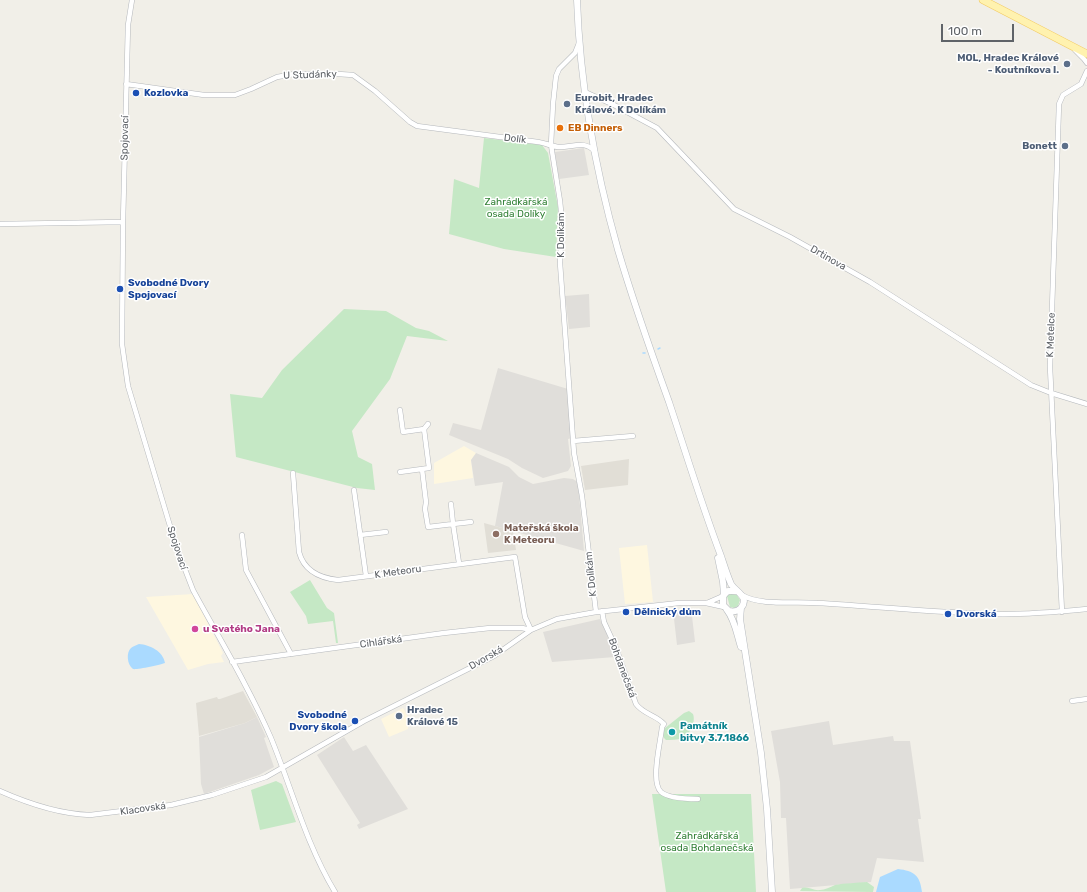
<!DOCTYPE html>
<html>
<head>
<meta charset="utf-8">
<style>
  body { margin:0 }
  #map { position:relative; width:1087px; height:892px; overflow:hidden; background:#f1efe8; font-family:Rubik,sans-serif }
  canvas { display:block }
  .scale { position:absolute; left:941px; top:24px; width:73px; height:18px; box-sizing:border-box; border:2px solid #5f6368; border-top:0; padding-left:5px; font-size:12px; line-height:14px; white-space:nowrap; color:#5f6368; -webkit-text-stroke:3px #fff; paint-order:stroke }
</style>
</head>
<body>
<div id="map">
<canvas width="1087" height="892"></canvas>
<div class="scale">100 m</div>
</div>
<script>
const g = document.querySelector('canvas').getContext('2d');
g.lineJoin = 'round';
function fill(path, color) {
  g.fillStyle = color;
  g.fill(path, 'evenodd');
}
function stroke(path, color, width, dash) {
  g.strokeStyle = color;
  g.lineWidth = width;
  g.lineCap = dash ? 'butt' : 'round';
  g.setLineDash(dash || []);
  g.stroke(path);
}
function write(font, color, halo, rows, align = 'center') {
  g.font = font + ' Rubik,sans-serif';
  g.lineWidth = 3;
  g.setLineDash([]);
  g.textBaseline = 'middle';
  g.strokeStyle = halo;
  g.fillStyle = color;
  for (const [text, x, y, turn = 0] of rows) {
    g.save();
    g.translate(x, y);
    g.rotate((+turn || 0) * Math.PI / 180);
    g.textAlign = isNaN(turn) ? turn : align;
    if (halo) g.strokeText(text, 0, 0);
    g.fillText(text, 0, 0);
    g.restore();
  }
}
fill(new Path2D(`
  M464,446L476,453L471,460L473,478L434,484V463Z
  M647,545L653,602L625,604L619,548Z
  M193,594L223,653L221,656L224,662L208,664L188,670L146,597Z
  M403,708L409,719L408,729L389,737L381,719Z`), '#fef7e0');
fill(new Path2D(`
  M584,148L589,175L559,179L555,152Z
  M589,294L590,327L569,329L565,296Z
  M498,368L568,389L572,438L568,439L571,466L568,471L543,478L522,468L508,459L449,435L453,423L481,430Z
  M476,453L509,467L519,477L533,484L564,478L573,479L576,481L578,483L584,551L495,526L503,482L475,486L471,460Z
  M691,608L695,642L677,645L673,610Z
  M600,619L606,632L615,657L552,662L543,632Z
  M257,717L266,737L264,738L274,767L259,775L204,794L201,784L199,737L245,723Z
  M829,721L833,745L893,736L894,741H910L921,819H918L924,862L877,858L871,882L790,889L786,818H781L780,782L771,731Z
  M344,737L353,751L366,745L408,809L359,829L357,825L360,823L317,755Z`), '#e0deda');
fill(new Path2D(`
  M629,459L628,485L585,490L581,466Z
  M484,523L513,531L516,550L488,553Z
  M243,691L257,717L245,723L199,736L196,703L217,697L218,699H220Z`), '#e1ded6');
fill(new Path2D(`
  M484,138L542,145L548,153L558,207L556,257L504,249L449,234L454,179L479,188Z
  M344,309L386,311L416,328L429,331L448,341L407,336L390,379L352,431L358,457L372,464L375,490L357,488L236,457L230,394L262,398L282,370Z
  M310,580L327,608L334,613L338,643H336L333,621L308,624L306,616L290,592Z
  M731,594L737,595L740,600L738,606L734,608L730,607L727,596Z
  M689,711L693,714C696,722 690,735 682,738C677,740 671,740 666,740C662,737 663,732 665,728L684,713Z
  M276,781L282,784L296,822L260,830L251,790Z
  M652,794H751L756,892H666Z
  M867,882L874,887L873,892L800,891L802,888C809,886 813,891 820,890C825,890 830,887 835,885C845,883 856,883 867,882Z`), '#c5e8c5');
fill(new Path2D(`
  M139,644C150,645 163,651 165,663C160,665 136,670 133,669C127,665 126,652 131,648C133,646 137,645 139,644Z
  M898,869C914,871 920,875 922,892H876L880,877Z`), '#aadaff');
stroke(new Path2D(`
  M658,349L660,348
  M643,353H645`), '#aadaff', 1.5);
const street = new Path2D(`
  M132,0L128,25L123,222L122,344L128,386L176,546L193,590C219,638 249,687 271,738C292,789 306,844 335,892
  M579,43L575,53L559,69L556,76L553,104L551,145L560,201L562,221L560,263L574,453L582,496L596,612
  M1075,50L1084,59L1087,63
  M126,84L204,95H235L251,89L277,77L294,74H338L353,75L375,91L410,122L417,126L538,142C545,143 551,146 558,147C571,148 585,139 595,152
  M585,92L614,105L657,128L734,209L790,237L870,282L1031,385L1051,393L1087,404
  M0,224L123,222
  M400,410L403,432L424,429L429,468L422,469
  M424,429L428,424
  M573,441L633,436
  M400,472L422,469L426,502L425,509L428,527L453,524L459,563
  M293,473L299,552C304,571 319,578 338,580L515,557L525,617L531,630
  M354,490L366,576
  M451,504L453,524L471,522
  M242,535L246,570L291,654
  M360,535L386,532
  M742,595C760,606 795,601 817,603C875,606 934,613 993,614C1024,615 1056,612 1087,609
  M707,603L723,596
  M602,611L604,622L616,648L636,704C643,714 656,715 664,724L662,727C661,740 650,782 661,792C668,798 688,799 698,799
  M1062,612L1050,367L1059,104L1063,95L1081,84L1087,71
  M232,662L444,633L490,628H522L531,630
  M1072,701L1087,699
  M0,791C27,803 61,814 90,815L171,805L212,795L266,777L364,721L494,656L531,630L557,619L596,612L679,603H706L724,607`);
const secondary = new Path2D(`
  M577,0C580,84 595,169 618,250C633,301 651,352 669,402C686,453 702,506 721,556C724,565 727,575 731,584C736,592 750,597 741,608C737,612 733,612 729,611L723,605V596L728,591H737
  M718,558L723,582L724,595
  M741,608L740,619L761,753L767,809L772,892
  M727,610C735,620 737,635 741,647`);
const primary = new Path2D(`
  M983,0L1087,54`);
stroke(street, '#b5b8bc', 5.5);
stroke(secondary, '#b6babf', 7);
stroke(primary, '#f2c960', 8);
stroke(street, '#fff', 4.5);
stroke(secondary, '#fff', 6);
stroke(primary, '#fff2af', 7);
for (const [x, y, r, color] of [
  [1067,64,4,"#5c6f8a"],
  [136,93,4,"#1a4fb4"],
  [567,104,4,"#5c6f8a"],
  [560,128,4,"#e8710a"],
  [1065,146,4,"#5c6f8a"],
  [120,289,4,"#1a4fb4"],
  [496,534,4,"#8d6e63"],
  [626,612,4,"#1a4fb4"],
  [948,614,4,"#1a4fb4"],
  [195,629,4,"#d1479c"],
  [399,716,4,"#5c6f8a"],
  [355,721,4,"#1a4fb4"],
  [672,732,4,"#0f9aa8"]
]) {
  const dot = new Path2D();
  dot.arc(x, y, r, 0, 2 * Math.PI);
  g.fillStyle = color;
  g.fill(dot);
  stroke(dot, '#fff', 1.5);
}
write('bold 10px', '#4e5e75', '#fff', [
  ["MOL, Hradec Králové",1059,58],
  ["- Koutníkova I.",1059,70],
  ["Eurobit, Hradec",575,98,"left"],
  ["Králové, K Dolíkám",575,110,"left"],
  ["Bonett",1057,146],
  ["Hradec",407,710,"left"],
  ["Králové 15",407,722,"left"]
], 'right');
write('10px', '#5f6368', '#fff', [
  ["U Studánky",310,75,-2],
  ["Spojovací",125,138,-89],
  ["Dolík",515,139,7],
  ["K Dolíkám",561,235,-90],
  ["Drtinova",828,258,30],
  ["K Metelce",1051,335,-88],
  ["Spojovací",177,548,72],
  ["K Meteoru",398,572,-8],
  ["K Dolíkám",591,574,-96],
  ["Cihlářská",381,642,-8],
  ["Dvorská",486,658,-30],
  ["Bohdanečská",622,668,70],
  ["Klacovská",143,809,-8]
]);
write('bold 10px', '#164399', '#fff', [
  ["Kozlovka",144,93],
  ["Svobodné Dvory",128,283],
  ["Spojovací",128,295],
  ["Dělnický dům",634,612],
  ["Dvorská",956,614],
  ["Svobodné",347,715,"right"],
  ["Dvory škola",347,727,"right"]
], 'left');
write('bold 10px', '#c56008', '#fff', [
  ["EB Dinners",568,128]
], 'left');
write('10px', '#348238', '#fff', [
  ["Zahrádkářská",516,202],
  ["osada Dolíky",516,214],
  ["Zahrádkářská",707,836],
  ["osada Bohdanečská",707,848]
]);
write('bold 10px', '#785e54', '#fff', [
  ["Mateřská škola",504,528],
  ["K Meteoru",504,540]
], 'left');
write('bold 10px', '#b23c85', '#fff', [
  ["u Svatého Jana",203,629]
], 'left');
write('bold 10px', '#0d838f', '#fff', [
  ["Památník",680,726],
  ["bitvy 3.7.1866",680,738]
], 'left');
</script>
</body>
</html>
